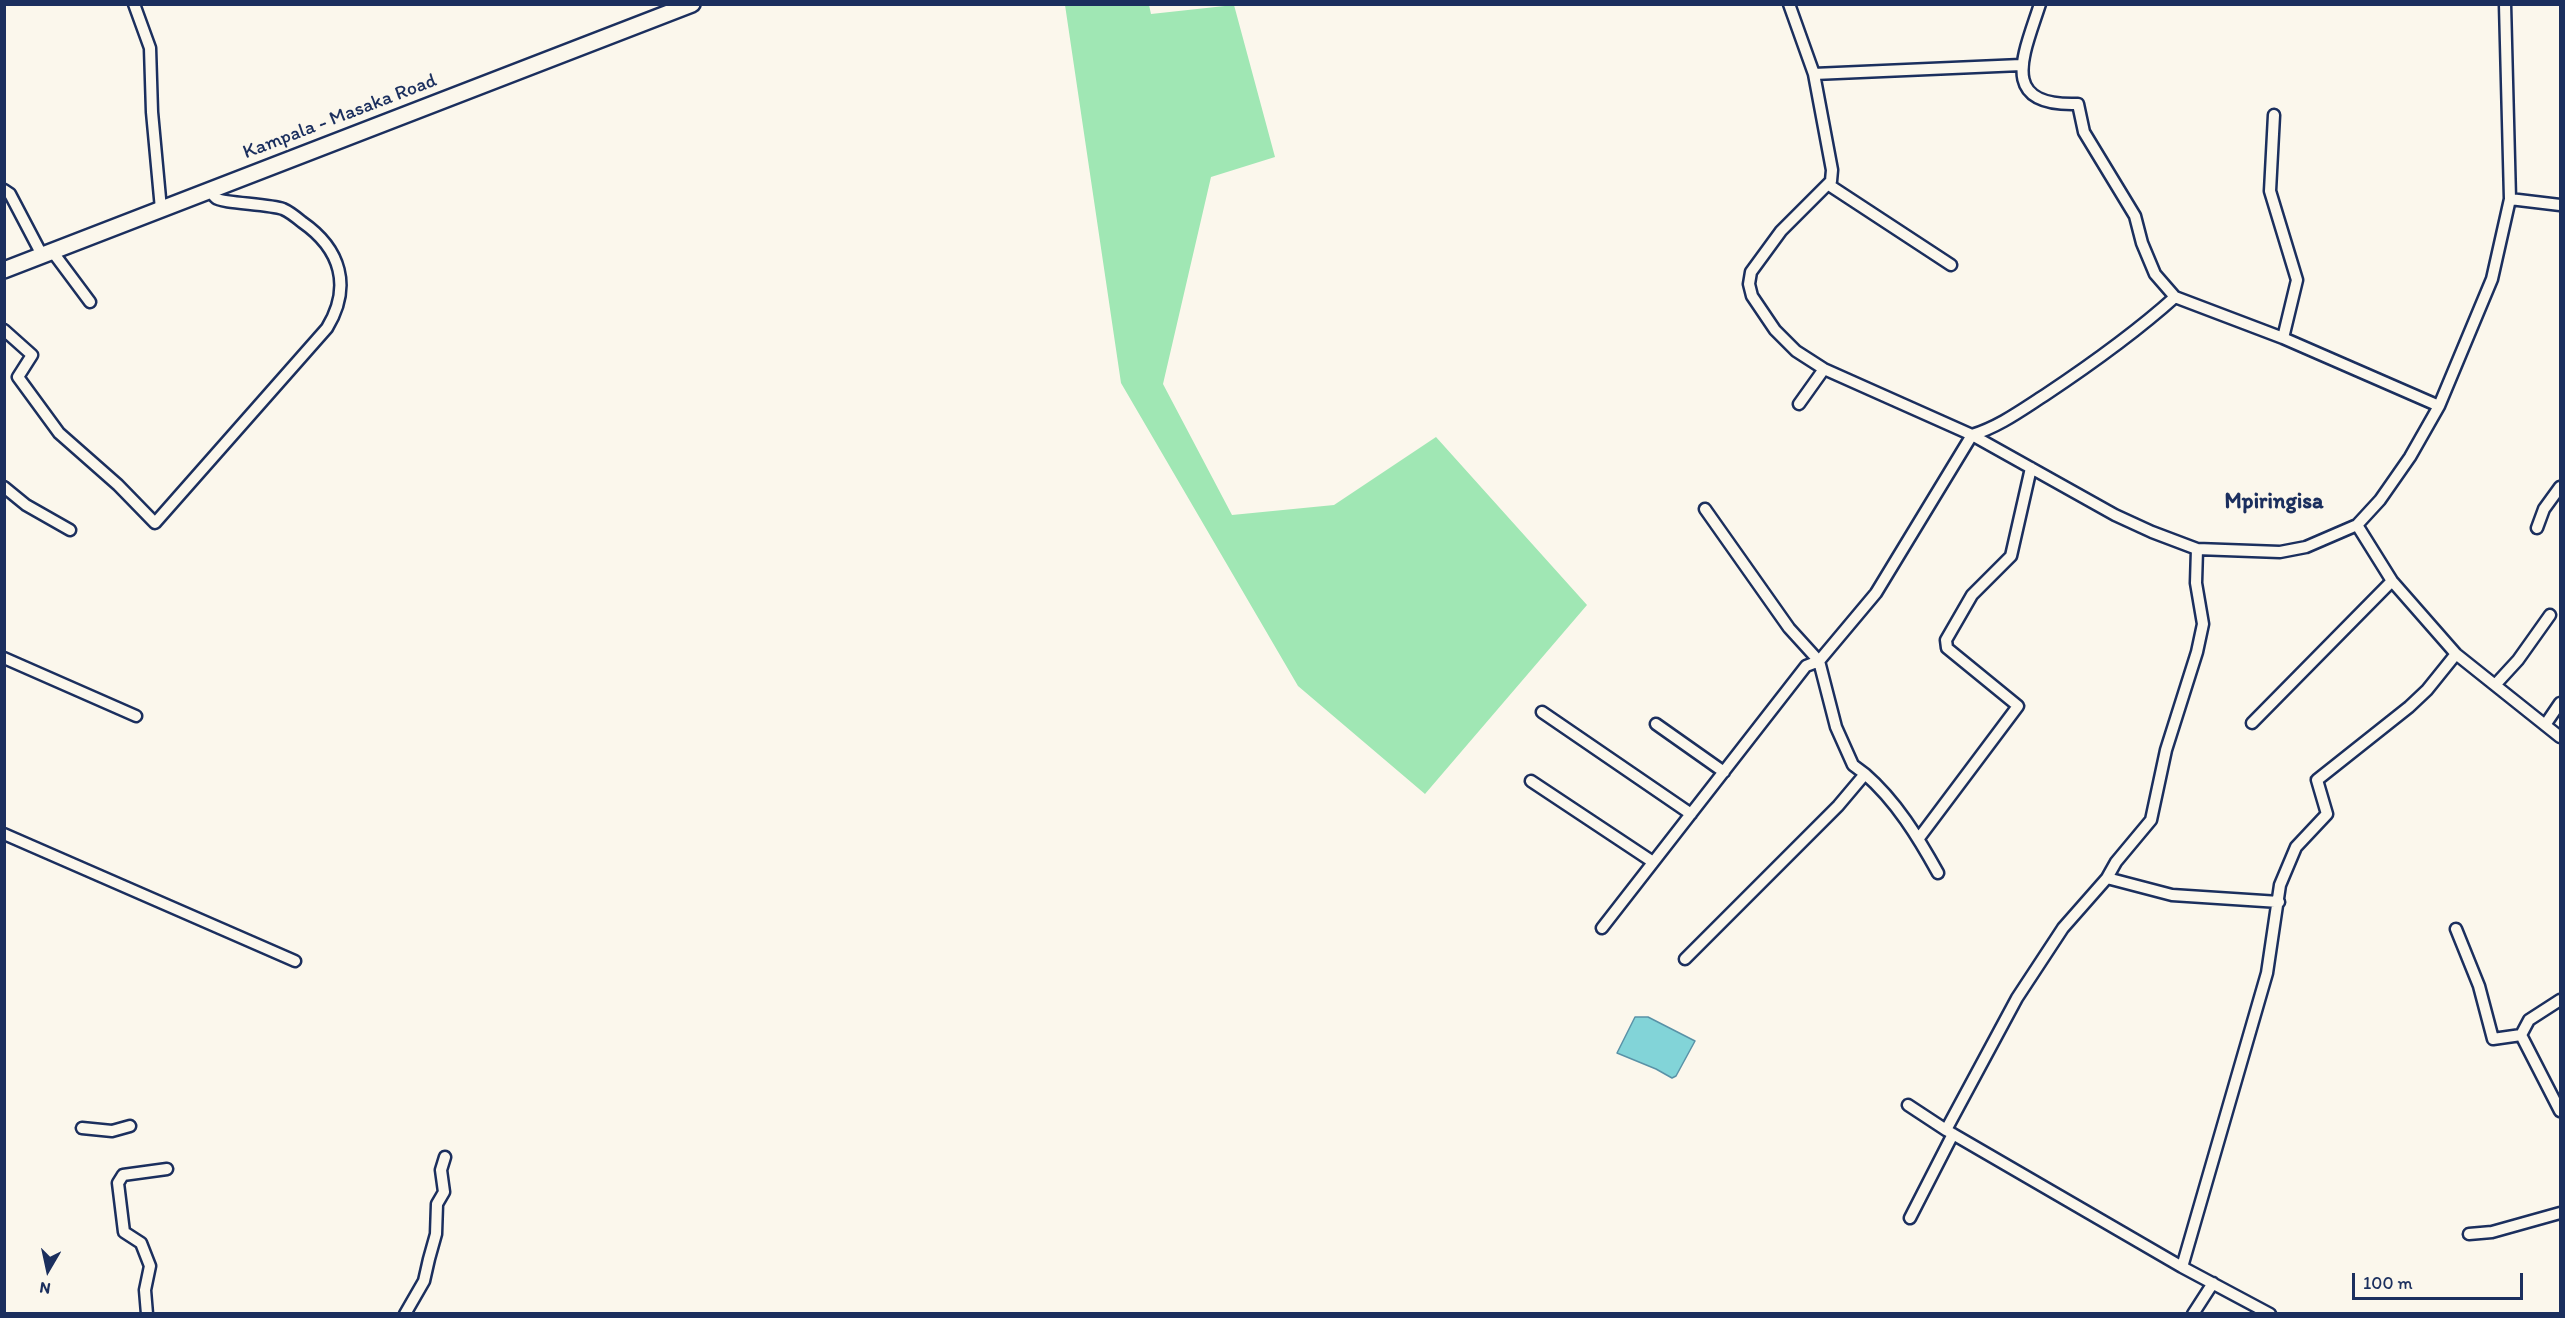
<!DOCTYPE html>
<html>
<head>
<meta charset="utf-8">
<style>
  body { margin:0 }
  #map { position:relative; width:2565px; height:1318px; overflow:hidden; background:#fbf7ec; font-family:Itim,sans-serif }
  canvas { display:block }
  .frame { position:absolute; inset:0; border:6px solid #1b2f5e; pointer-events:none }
  .north { position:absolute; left:18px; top:1240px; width:60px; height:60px; -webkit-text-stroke:4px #fbf7ec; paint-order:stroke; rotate:189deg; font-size:16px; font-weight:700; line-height:24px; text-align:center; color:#1b2f5e }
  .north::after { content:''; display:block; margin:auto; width:21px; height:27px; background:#1b2f5e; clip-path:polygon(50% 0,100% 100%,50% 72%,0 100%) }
  .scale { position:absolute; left:2352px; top:1273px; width:171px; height:27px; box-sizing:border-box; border:3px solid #1b2f5e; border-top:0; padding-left:8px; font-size:18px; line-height:21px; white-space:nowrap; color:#1b2f5e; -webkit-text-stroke:4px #fbf7ec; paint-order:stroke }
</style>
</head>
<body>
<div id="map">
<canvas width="2565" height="1318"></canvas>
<div class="frame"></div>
<div class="north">N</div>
<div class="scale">100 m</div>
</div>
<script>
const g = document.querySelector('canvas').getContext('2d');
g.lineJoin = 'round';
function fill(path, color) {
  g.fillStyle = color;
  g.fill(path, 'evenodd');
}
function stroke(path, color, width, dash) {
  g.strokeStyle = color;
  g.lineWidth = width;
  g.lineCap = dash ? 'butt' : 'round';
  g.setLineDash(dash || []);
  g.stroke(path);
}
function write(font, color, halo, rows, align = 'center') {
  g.font = font + ' Itim,sans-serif';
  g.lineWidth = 4.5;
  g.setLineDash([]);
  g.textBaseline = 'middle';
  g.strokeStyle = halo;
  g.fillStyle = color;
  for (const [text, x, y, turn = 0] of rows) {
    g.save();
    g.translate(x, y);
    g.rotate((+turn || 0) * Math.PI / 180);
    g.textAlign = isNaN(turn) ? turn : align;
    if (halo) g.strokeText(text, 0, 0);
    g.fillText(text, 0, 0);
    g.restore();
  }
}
fill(new Path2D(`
  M1065,5H1149L1151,14L1234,5L1275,157L1211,177L1163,384L1232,515L1334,505L1436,437L1587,605L1425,794L1298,686L1121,383Z`), '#a0e7b4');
const water = new Path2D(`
  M1635,1017H1648L1695,1041L1676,1076L1672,1078L1656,1069L1617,1053Z`);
fill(water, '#82d4d8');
stroke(water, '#5992a7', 1.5);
const street = new Path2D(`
  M134,4L150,48L152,112L161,209
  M1789,4L1814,74L1832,170L1831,181L1781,231L1751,272L1749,284L1752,296L1775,330L1796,351L1824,369L1972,435L2115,515L2152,532L2197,549L2280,552L2306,547L2357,525L2392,581L2456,654L2560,737
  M2040,4C2024,54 1997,107 2078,104L2084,132L2135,216L2142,243L2155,274L2175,297L2283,338L2439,406
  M1814,74L2021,65
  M2274,115L2270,191L2297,280L2283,338
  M1829,185L1951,265
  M4,190L10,194L42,255
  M2510,199L2560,205
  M52,251L90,302
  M4,330L32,355L18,377L59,433L118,485L155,523L327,328C352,287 341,249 302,222C296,217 290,212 283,209C269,204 221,203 216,198C213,196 212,193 211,190
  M1799,404L1824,369
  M4,487L26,505L70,530
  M2357,525L2380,500L2410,457L2439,406L2492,279L2510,199L2505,4
  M2537,528L2544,509L2560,487
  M4,658L136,716
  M2495,685L2518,660L2550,615
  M1542,712L1691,814
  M2252,723L2392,581
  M1656,724L1724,772
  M2545,725L2560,703
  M1865,774C1896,801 1918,837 1938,873
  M1531,781L1653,862
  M4,834L295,961
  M1919,838L2018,706L1947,648L1946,640L1972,595L2011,556L2031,468
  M2107,878L2172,895L2279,902
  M1602,928L1806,666L1819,661L1789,628L1705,509
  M2456,929L2479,986L2493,1039L2521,1035
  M1685,959L1838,806L1865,774L1853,765L1836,727L1819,661L1876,593L1972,435C2000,426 2020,411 2045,395C2090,365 2135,333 2175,297
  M2521,1035L2560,1111
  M2521,1035L2529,1020L2560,1000
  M1908,1105L1946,1130L2182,1267L2270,1314
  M82,1128L112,1131L130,1126
  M1946,1130L2017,998L2063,928L2107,878L2116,862L2151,820L2166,750L2197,652L2203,624L2196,583L2197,549
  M1910,1218L1953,1134
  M2469,1234L2492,1232L2560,1213
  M2182,1267L2267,973L2280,885L2296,847L2327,814L2317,780L2409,707L2427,690L2456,654
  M147,1314L145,1290L150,1266L141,1243L124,1232L118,1183L123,1175L167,1169
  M405,1314L424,1281L429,1259L436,1234L437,1204L444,1192L441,1170L445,1157
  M2193,1314L2213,1283`);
const primary = new Path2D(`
  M4,270L692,4`);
stroke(street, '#1b2f5e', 15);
stroke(primary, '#1b2f5e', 20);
stroke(street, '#fbf7ec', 10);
stroke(primary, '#fbf7ec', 15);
write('20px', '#1b2f5e', '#fbf7ec', [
  ["Kampala - Masaka Road",340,117,-21]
]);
write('bold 22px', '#1b2f5e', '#fbf7ec', [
  ["Mpiringisa",2274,502]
]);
</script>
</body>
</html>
